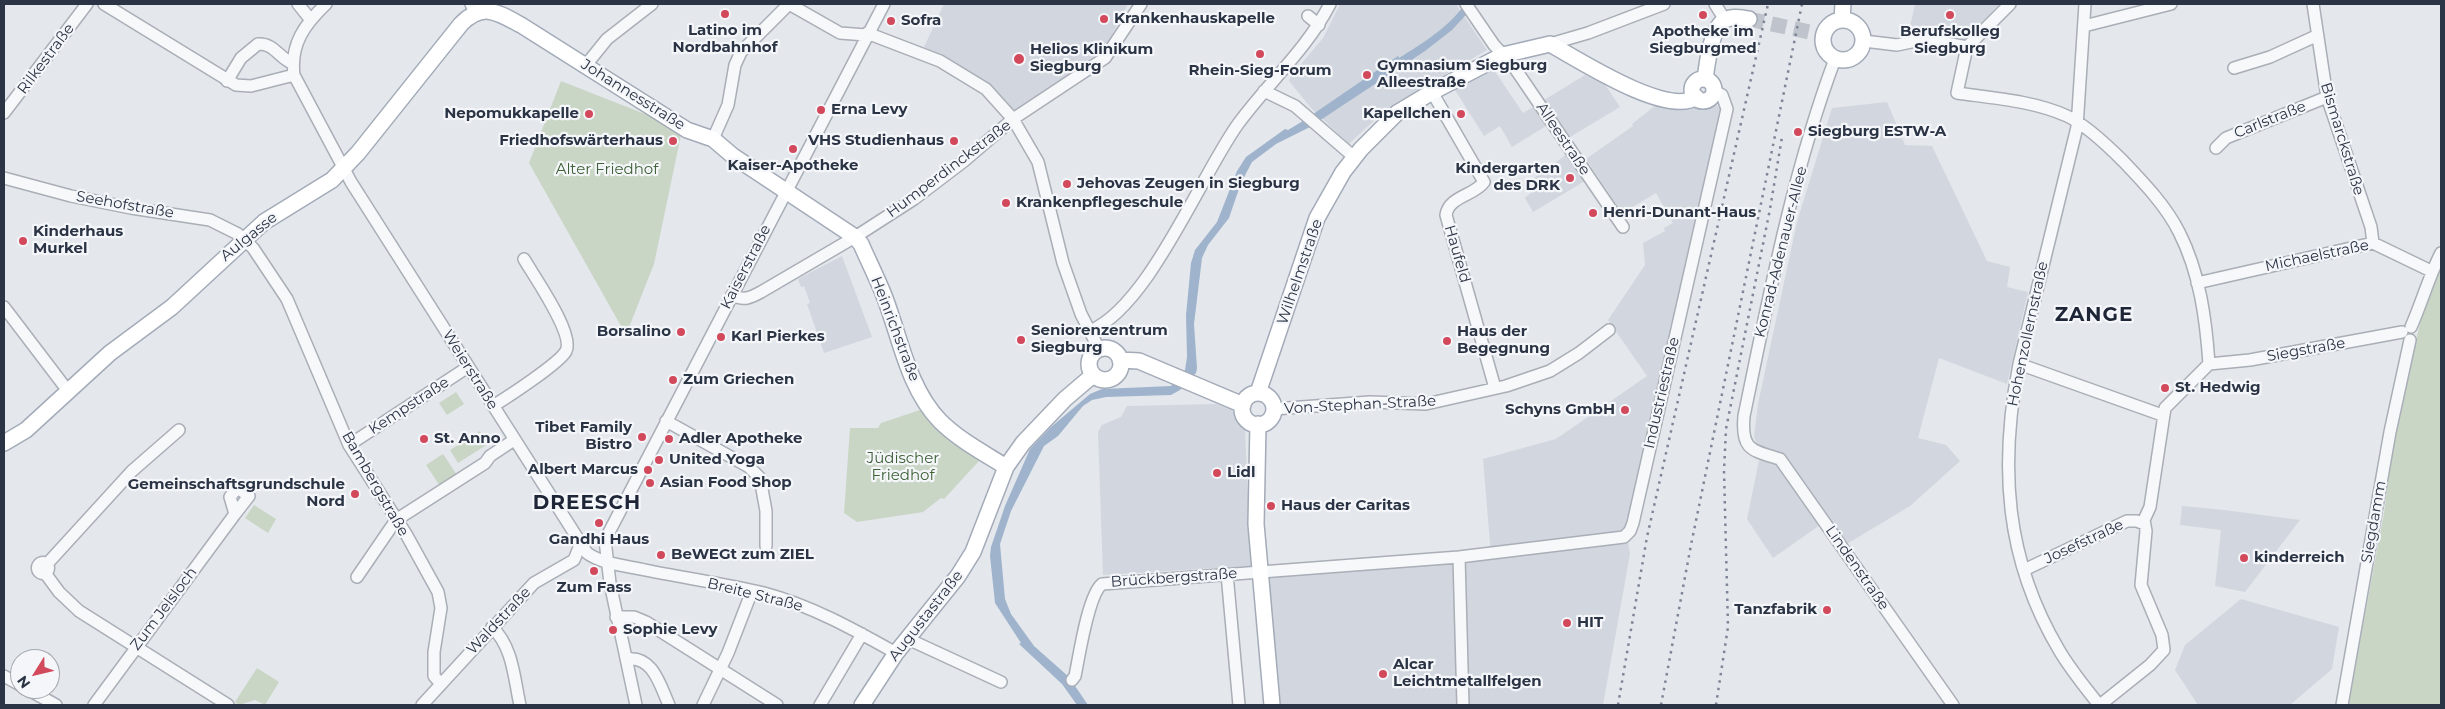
<!DOCTYPE html>
<html>
<head>
<meta charset="utf-8">
<style>
  body { margin:0 }
  #map { position:relative; width:2445px; height:709px; overflow:hidden; background:#e4e7ec; font-family:Montserrat,sans-serif }
  canvas { display:block }
  .frame { position:absolute; inset:0; border:5px solid #2b3445; pointer-events:none }
  .north { position:absolute; left:10px; top:649px; width:50px; height:50px; box-sizing:border-box; background:#f4f6f9; border:1px solid #a4a8b1; border-radius:50%; rotate:234deg; font-size:14px; font-weight:700; line-height:20px; text-align:center; color:#2b3445 }
  .north::after { content:''; display:block; margin:auto; width:18px; height:22px; background:#d1495b; clip-path:polygon(50% 0,100% 100%,50% 72%,0 100%) }
</style>
</head>
<body>
<div id="map">
<canvas width="2445" height="709"></canvas>
<div class="frame"></div>
<div class="north">N</div>
</div>
<script>
const g = document.querySelector('canvas').getContext('2d');
g.lineJoin = 'round';
function fill(path, color) {
  g.fillStyle = color;
  g.fill(path, 'evenodd');
}
function stroke(path, color, width, dash) {
  g.strokeStyle = color;
  g.lineWidth = width;
  g.lineCap = dash ? 'butt' : 'round';
  g.setLineDash(dash || []);
  g.stroke(path);
}
function write(font, color, halo, rows, align = 'center') {
  g.font = font + ' Montserrat,sans-serif';
  g.lineWidth = 4.5;
  g.setLineDash([]);
  g.textBaseline = 'middle';
  g.strokeStyle = halo;
  g.fillStyle = color;
  for (const [text, x, y, turn = 0] of rows) {
    g.save();
    g.translate(x, y);
    g.rotate((+turn || 0) * Math.PI / 180);
    g.textAlign = isNaN(turn) ? turn : align;
    if (halo) g.strokeText(text, 0, 0);
    g.fillText(text, 0, 0);
    g.restore();
  }
}
fill(new Path2D(`
  M944,4H1128L1103,52L1016,112L989,83L924,47Z
  M1340,4H1456L1487,50L1401,100L1381,114L1349,144L1311,108L1289,81L1291,76L1323,38Z
  M1915,4H2000L1964,40L1910,27Z
  M1494,70L1523,113L1535,106L1546,126L1512,147L1500,126L1484,136L1455,90Z
  M1585,75L1604,83L1620,107L1570,137L1544,100Z
  M1887,102L1905,145L1932,146L1987,261L2010,267L2007,287L2028,292L2007,384L1939,358L1918,438L1946,445L1960,461L1910,506L1837,550L1820,525L1773,558L1747,519L1762,446L1756,442L1754,437L1758,404L1797,222L1832,108Z
  M1657,104L1669,108L1687,110L1716,104L1720,109V116L1629,518L1625,525L1630,554L1603,705H1276L1263,578L1491,555L1483,459L1556,439L1647,376L1608,320L1645,265L1643,243L1665,231L1664,228L1673,223L1656,193L1622,213L1586,159L1633,126L1632,124Z
  M1567,154L1585,181L1533,212L1525,198L1535,189L1530,181Z
  M842,256L872,337L824,353L807,304L810,303L804,286L801,287L798,279Z
  M1216,404L1232,410L1245,429L1251,566L1103,575L1098,432L1102,425L1121,417L1127,406Z
  M2182,506L2224,510L2300,520L2245,592L2215,586L2221,530L2180,525Z
  M2241,599L2339,627L2332,669L2290,705H2198L2175,670L2185,645Z`), '#d2d6de');
fill(new Path2D(`
  M561,81L650,116L681,135L654,264L626,335L529,163Z
  M2441,265V705H2348L2384,513L2396,420L2425,304Z
  M456,392L464,404L447,415L439,403Z
  M923,409L979,461L944,499L941,498L923,512L857,522L844,513L850,428H878L881,423Z
  M480,431L488,444L458,463L450,450Z
  M443,454L457,475L440,486L426,465Z
  M254,505L276,519L268,533L245,518Z
  M257,668L279,682L265,705L255,700L239,705L235,702Z`), '#c9d6c5');
fill(new Path2D(`
  M1465,4H1476L1452,30L1425,51L1310,127L1276,144L1252,162L1241,183L1229,218L1208,245L1202,258L1194,324L1197,368L1196,373L1180,390L1171,395L1106,397L1092,400L1083,406L1058,436L1044,446L1011,511L1000,544L1005,599L1011,614L1034,646L1069,677L1088,705H1077L1062,684L1019,644L1021,643L995,603L990,556L991,547L1005,506L1030,449L1051,427L1090,394L1102,389L1171,386L1185,370L1187,357L1186,315L1191,263L1195,250L1217,222L1237,171L1246,157L1285,129L1288,130L1303,121L1398,56L1399,58C1423,43 1449,27 1465,4Z`), '#9fb4cc');
stroke(new Path2D(`
  M1749,19L1814,33`), '#bfc3cb', 15, [15, 8]);
const minor = new Path2D(`
  M104,4L236,85L251,86L294,75
  M298,4L310,19
  M326,4C305,24 290,44 294,75L351,182L587,553C602,564 627,566 645,570C685,578 725,584 764,593C812,606 853,629 896,653
  M471,4L475,13
  M789,4L840,33L866,35
  M1466,4L1494,45L1512,64L1623,227
  M1715,4L1725,20
  M2010,4L1967,47L1957,93C1993,98 2034,101 2067,116C2086,125 2109,147 2123,161C2144,183 2166,206 2179,232C2200,273 2206,320 2209,364L2165,408L2150,507L2144,520L2146,531L2141,585L2162,635L2164,650L2150,665L2100,705
  M2085,4L2077,127L2019,364C1999,466 2005,559 2059,650C2070,669 2085,687 2099,705
  M2313,4L2327,97L2371,227L2373,243
  M1308,16L1319,25
  M2084,26L2171,4
  M867,33L940,61L986,89L1013,119L1038,162L1063,263L1081,314L1099,349
  M1864,41L1897,45L1925,39L1967,47
  M1550,44L1588,33L1664,4
  M1835,59C1792,174 1769,296 1744,416C1741,450 1751,450 1780,459L1953,705
  M586,65L607,39L652,4
  M2234,68L2270,57L2316,36
  M227,81L241,58L258,44C274,43 279,58 292,63
  M1264,91L1295,106L1354,157
  M1432,92L1484,182C1474,196 1449,196 1446,215L1495,388
  M4,113L87,4
  M713,139L728,105L735,65L741,52L789,4
  M2216,148L2226,138L2327,97
  M4,178L71,196L131,208L210,220L238,234L253,248L287,299L349,445L406,534L438,592L441,608L434,652V676L440,683
  M2197,283L2373,243L2431,271
  M732,295C744,301 750,298 761,292L855,237L914,199L964,161L1013,119L1105,58L1141,4
  M4,307L68,391
  M2411,327C2422,302 2429,276 2441,253
  M1090,331C1149,306 1200,177 1238,124C1268,83 1307,49 1330,4
  M2019,364L2162,415
  M2209,364L2250,360L2402,332
  M493,406C506,398 560,363 566,351C575,334 533,275 524,259
  M1274,409L1370,402L1426,404L1506,386L1550,371L1579,353L1609,330
  M666,421L749,467L760,478L766,511V546
  M349,445L468,367
  M237,488L249,496L235,514L230,497Z
  M1459,557L1463,705
  M37.5 568a5.5 5.5 0 1 1 11 0a5.5 5.5 0 1 1-11 0Z
  M47,564L132,471L179,430
  M2024,570L2127,521H2137L2144,524
  M45,573L59,592L79,611L228,705
  M1227,574L1239,705
  M357,577L396,520L485,463L490,456L514,440
  M616,617H634L646,622L777,705
  M492,627C513,647 514,678 520,705
  M908,639L1001,682
  M626,659C653,655 660,685 669,705
  M4,676L20,685
  M1072,680L1075,676C1079,657 1088,595 1102,584L1459,557L1624,537L1630,531L1633,523L1727,109L1722,95L1714,91
  M27,689L56,705
  M94,705L235,514
  M422,705L534,583L574,560L580,545
  M636,705L610,583L605,540L884,4
  M703,705L728,653L752,591
  M820,705L862,634
  M2342,705L2390,432L2410,340`);
const major = new Path2D(`
  M1823 40a20 20 0 1 1 40 0a20 20 0 1 1-40 0Z
  M1842,20L1843,4
  M1705,79C1707,65 1711,27 1725,20C1732,16 1741,18 1749,19
  M1692 90a11 11 0 1 1 22 0a11 11 0 1 1-22 0Z
  M1089 364a16 16 0 1 1 32 0a16 16 0 1 1-32 0Z
  M1120,360L1139,361L1243,405
  M1258,393L1317,218L1343,172L1361,149L1397,113L1432,92L1503,55L1550,44C1577,59 1668,118 1696,97
  M1242 409a16 16 0 1 1 32 0a16 16 0 1 1-32 0Z
  M1258,424L1256,524L1272,705
  M4,443L26,430L110,353L172,307L264,222L332,180L358,153L461,24C483,2 497,12 521,25L687,130L713,139L733,156L855,237L861,244C868,260 876,276 883,293C900,335 907,387 940,421C959,440 984,453 1006,467
  M862,705L896,653L958,576L973,552L1006,467L1023,443L1065,399L1092,376`);
stroke(minor, '#a9aeb7', 14);
stroke(major, '#a3abb8', 18);
stroke(minor, '#f7f8fa', 11);
stroke(major, '#fff', 15);
stroke(new Path2D(`
  M1618,705L1647,537L1768,4
  M1661,705L1691,545L1802,4
  M1716,705L1728,627L1724,471L1726,429L1770,209L1782,137`), '#7d8696', 2.5, [2.5, 5]);
for (const [x, y, r, color] of [
  [725,14,5,"#d1495b"],
  [1703,15,5,"#d1495b"],
  [1950,15,5,"#d1495b"],
  [1104,19,5,"#d1495b"],
  [891,21,5,"#d1495b"],
  [1260,54,5,"#d1495b"],
  [1019,59,6,"#d1495b"],
  [1367,75,5,"#d1495b"],
  [821,110,5,"#d1495b"],
  [589,114,5,"#d1495b"],
  [1461,114,5,"#d1495b"],
  [1798,132,5,"#d1495b"],
  [673,141,5,"#d1495b"],
  [954,141,5,"#d1495b"],
  [793,149,5,"#d1495b"],
  [1570,178,5,"#d1495b"],
  [1067,184,5,"#d1495b"],
  [1006,203,5,"#d1495b"],
  [1593,213,5,"#d1495b"],
  [23,241,5,"#d1495b"],
  [681,332,5,"#d1495b"],
  [721,337,5,"#d1495b"],
  [1021,340,5,"#d1495b"],
  [1447,341,5,"#d1495b"],
  [673,380,5,"#d1495b"],
  [2165,388,5,"#d1495b"],
  [1625,410,5,"#d1495b"],
  [642,437,5,"#d1495b"],
  [424,439,5,"#d1495b"],
  [669,439,5,"#d1495b"],
  [659,460,5,"#d1495b"],
  [648,470,5,"#d1495b"],
  [1217,473,5,"#d1495b"],
  [650,483,5,"#d1495b"],
  [355,494,5,"#d1495b"],
  [1271,506,5,"#d1495b"],
  [599,523,5,"#d1495b"],
  [661,555,5,"#d1495b"],
  [2244,558,5,"#d1495b"],
  [594,571,5,"#d1495b"],
  [1827,610,5,"#d1495b"],
  [1567,623,5,"#d1495b"],
  [613,630,5,"#d1495b"],
  [1383,674,5,"#d1495b"]
]) {
  const dot = new Path2D();
  dot.arc(x, y, r, 0, 2 * Math.PI);
  g.fillStyle = color;
  g.fill(dot);
  stroke(dot, '#f4f6f9', 2);
}
write('bold 15px', '#2b3445', '#f4f6f9', [
  ["Krankenhauskapelle",1114,19],
  ["Sofra",901,21],
  ["Latino im",725,31,"center"],
  ["Nordbahnhof",725,48,"center"],
  ["Apotheke im",1703,32,"center"],
  ["Siegburgmed",1703,49,"center"],
  ["Berufskolleg",1950,32,"center"],
  ["Siegburg",1950,49,"center"],
  ["Helios Klinikum",1030,50],
  ["Siegburg",1030,67],
  ["Gymnasium Siegburg",1377,66],
  ["Alleestraße",1377,83],
  ["Rhein-Sieg-Forum",1260,71,"center"],
  ["Erna Levy",831,110],
  ["Nepomukkapelle",579,114,"right"],
  ["Kapellchen",1451,114,"right"],
  ["Siegburg ESTW-A",1808,132],
  ["Friedhofswärterhaus",663,141,"right"],
  ["VHS Studienhaus",944,141,"right"],
  ["Kaiser-Apotheke",793,166,"center"],
  ["Kindergarten",1560,169,"right"],
  ["des DRK",1560,186,"right"],
  ["Jehovas Zeugen in Siegburg",1077,184],
  ["Krankenpflegeschule",1016,203],
  ["Henri-Dunant-Haus",1603,213],
  ["Kinderhaus",33,232],
  ["Murkel",33,249],
  ["Seniorenzentrum",1031,331],
  ["Siegburg",1031,348],
  ["Borsalino",671,332,"right"],
  ["Haus der",1457,332],
  ["Begegnung",1457,349],
  ["Karl Pierkes",731,337],
  ["Zum Griechen",683,380],
  ["St. Hedwig",2175,388],
  ["Schyns GmbH",1615,410,"right"],
  ["Tibet Family",632,428,"right"],
  ["Bistro",632,445,"right"],
  ["St. Anno",434,439],
  ["Adler Apotheke",679,439],
  ["United Yoga",669,460],
  ["Albert Marcus",638,470,"right"],
  ["Lidl",1227,473],
  ["Asian Food Shop",660,483],
  ["Gemeinschaftsgrundschule",345,485,"right"],
  ["Nord",345,502,"right"],
  ["Haus der Caritas",1281,506],
  ["Gandhi Haus",599,540,"center"],
  ["BeWEGt zum ZIEL",671,555],
  ["kinderreich",2254,558],
  ["Zum Fass",594,588,"center"],
  ["Tanzfabrik",1817,610,"right"],
  ["HIT",1577,623],
  ["Sophie Levy",623,630],
  ["Alcar",1393,665],
  ["Leichtmetallfelgen",1393,682]
], 'left');
write('15px', '#2b3445', '#f4f6f9', [
  ["Rilkestraße",46,59,-53],
  ["Johannesstraße",633,95,32],
  ["Carlstraße",2270,120,-22],
  ["Alleestraße",1563,139,56],
  ["Bismarckstraße",2342,139,73],
  ["Humperdinckstraße",949,169,-37],
  ["Seehofstraße",125,205,10],
  ["Aulgasse",249,237,-39],
  ["Konrad-Adenauer-Allee",1781,252,-76],
  ["Haufeld",1457,254,74],
  ["Michaelstraße",2317,256,-12],
  ["Kaiserstraße",746,267,-63],
  ["Wilhelmstraße",1300,272,-71],
  ["Heinrichstraße",895,329,69],
  ["Hohenzollernstraße",2028,334,-78],
  ["Siegstraße",2306,350,-10],
  ["Weierstraße",470,370,58],
  ["Industriestraße",1662,393,-77],
  ["Von-Stephan-Straße",1360,405,-3],
  ["Kempstraße",409,406,-33],
  ["Bambergstraße",375,484,60],
  ["Siegdamm",2374,522,-80],
  ["Josefstraße",2084,542,-25],
  ["Lindenstraße",1857,568,55],
  ["Brückbergstraße",1174,578,-4],
  ["Breite Straße",755,595,14],
  ["Zum Jelsloch",164,609,-53],
  ["Augustastraße",926,616,-52],
  ["Waldstraße",499,621,-47]
]);
write('15px', '#3f6138', '#f4f6f9', [
  ["Alter Friedhof",607,170],
  ["Jüdischer",903,459],
  ["Friedhof",903,476]
]);
g.letterSpacing = '1px';
write('bold 20px', '#1d2536', '#f4f6f9', [
  ["ZANGE",2094,315],
  ["DREESCH",587,503]
]);
g.letterSpacing = '0px';
</script>
</body>
</html>
